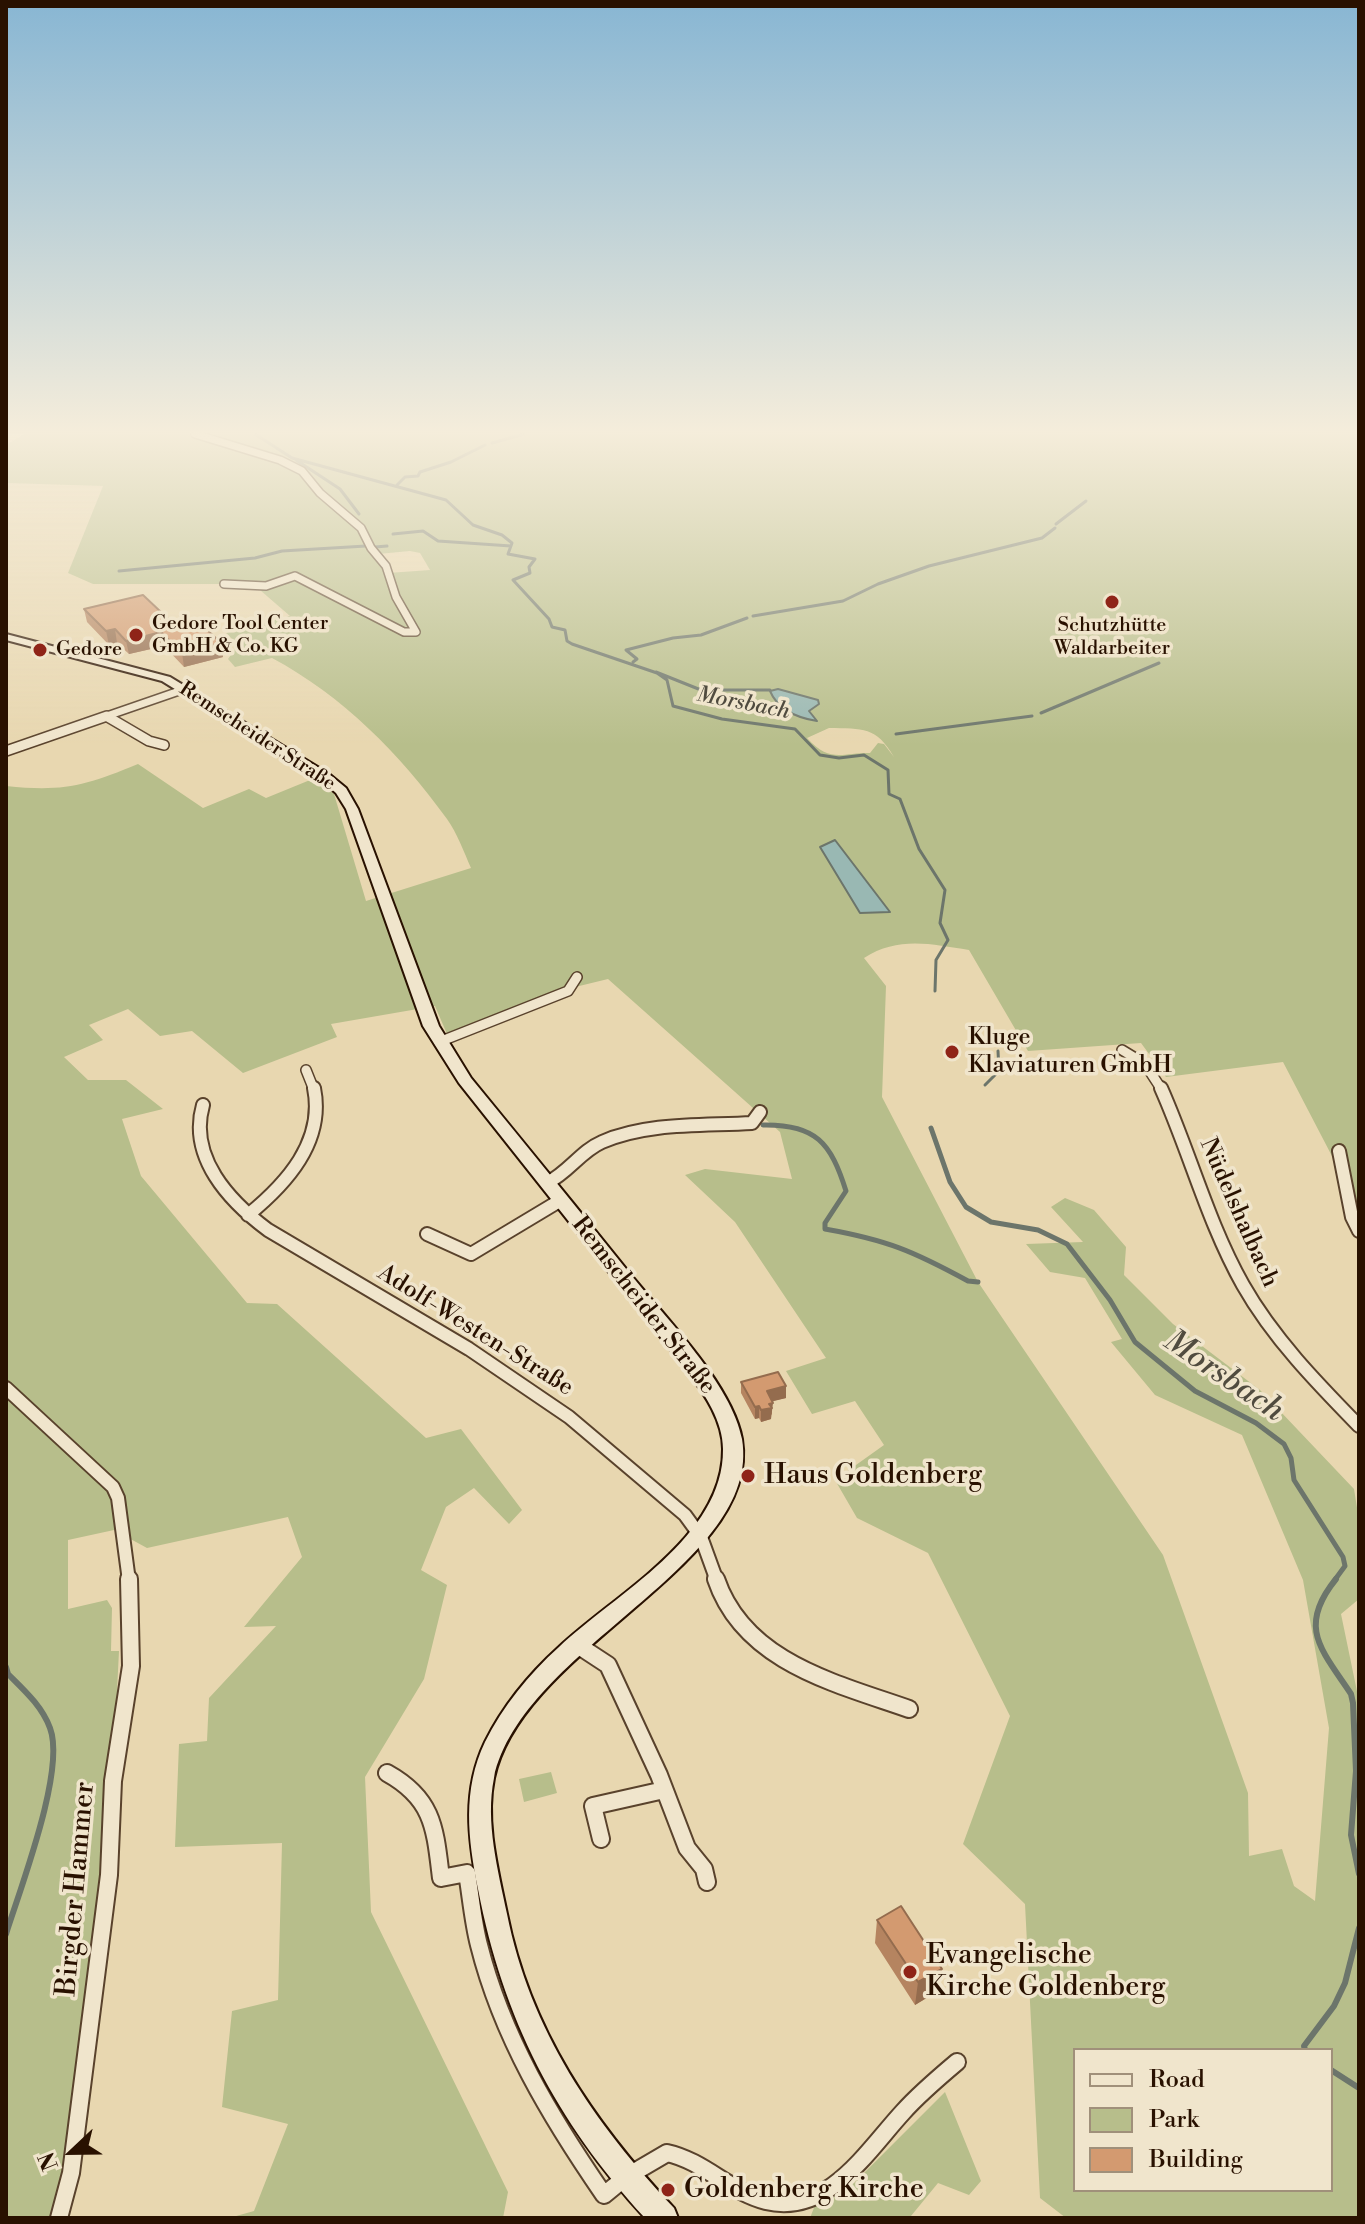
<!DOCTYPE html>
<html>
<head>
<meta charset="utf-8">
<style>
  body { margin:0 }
  #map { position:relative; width:1365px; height:2224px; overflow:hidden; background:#e8d7b0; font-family:"Libre Bodoni",serif }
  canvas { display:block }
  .frame { position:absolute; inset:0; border:8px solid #291100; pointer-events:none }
  .legend { position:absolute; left:1073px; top:2048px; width:260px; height:144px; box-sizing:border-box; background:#f0e5cc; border:2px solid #a0907a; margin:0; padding:10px 14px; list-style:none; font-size:24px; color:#291100 }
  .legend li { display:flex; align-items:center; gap:16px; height:40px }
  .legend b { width:40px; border:2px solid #a0907a }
  .north { position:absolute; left:32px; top:2112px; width:80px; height:80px; -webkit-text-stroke:6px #f0e5cc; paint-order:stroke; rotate:248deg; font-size:22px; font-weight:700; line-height:32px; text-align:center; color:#291100 }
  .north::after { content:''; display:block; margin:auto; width:28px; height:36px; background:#291100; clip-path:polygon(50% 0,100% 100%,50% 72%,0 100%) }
</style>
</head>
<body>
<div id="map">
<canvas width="1365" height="2224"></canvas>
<div class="frame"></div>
<ul class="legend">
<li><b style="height:10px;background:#f0e5cc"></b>Road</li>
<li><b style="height:22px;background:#b7be8b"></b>Park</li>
<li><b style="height:22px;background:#d39a70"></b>Building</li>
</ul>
<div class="north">N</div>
</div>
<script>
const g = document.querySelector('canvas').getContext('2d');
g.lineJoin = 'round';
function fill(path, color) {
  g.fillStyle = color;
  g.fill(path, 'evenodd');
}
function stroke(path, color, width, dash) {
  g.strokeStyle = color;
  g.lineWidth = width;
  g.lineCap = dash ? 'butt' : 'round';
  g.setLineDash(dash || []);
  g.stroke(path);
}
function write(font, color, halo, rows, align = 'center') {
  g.font = font + ' "Libre Bodoni",serif';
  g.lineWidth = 7;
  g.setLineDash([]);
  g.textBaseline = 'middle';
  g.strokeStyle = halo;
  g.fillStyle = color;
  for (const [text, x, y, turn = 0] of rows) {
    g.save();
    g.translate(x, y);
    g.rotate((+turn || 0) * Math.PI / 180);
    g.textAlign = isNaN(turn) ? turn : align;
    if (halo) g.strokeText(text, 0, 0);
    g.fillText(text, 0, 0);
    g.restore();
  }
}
fill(new Path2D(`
  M24,434H1359V1208L1283,1062L1166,1077L1141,1043L1028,1051L969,950C931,944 898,936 864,958L886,986L882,1097L978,1282L1163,1555L1248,1793L1249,1856L1282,1849L1294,1886L1315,1901L1329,1728L1303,1580L1242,1435L1155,1395L1111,1342L1122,1339L1085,1278L1050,1272L1026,1244L1083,1242L1051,1207L1065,1198L1094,1210L1126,1247L1124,1275L1173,1324L1260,1390L1354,1489L1359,1520V1599L1341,1614L1359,1701V2218H1066L1040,2198L1025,1904L963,1844L1010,1716L928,1553L857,1518L835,1480L884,1445L855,1401L812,1414L786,1371L826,1358L735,1222L685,1175L705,1169L792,1179L780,1132L608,979L571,988L447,1034L435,1006L331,1024L337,1037L243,1073L192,1031L160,1036L128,1009L89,1025L103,1040L64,1057L88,1080H126L163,1109L122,1119L141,1176L247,1303L277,1304L426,1438L461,1429L522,1510L509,1524L474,1488L446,1507L421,1570L447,1585L424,1679L365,1777L371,1912L508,2192L503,2218H229L254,2211L288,2124L222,2107L232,2011L278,2000L282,1843L175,1847L179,1744L207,1741L209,1698L276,1626L244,1627L302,1557L288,1517L147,1548L114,1530L68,1540V1609L107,1600L112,1608L111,1651H119L109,1852L62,2218H6V786C63,792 85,786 138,764L203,808L249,789L266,798L315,778L334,794L366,901L471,868C464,852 457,833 447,819C400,754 343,696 272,658L235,667L228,659L238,645L226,633L290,616L253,584H93L68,573L103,486L6,483V445ZM410,551L420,553L430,570L388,573L378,554ZM829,728C863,729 876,726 894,757L884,744L878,743L870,753C840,753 830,763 807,738ZM1075,2050H1331V2190H1075Z
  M551,1772L557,1793L524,1802L519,1779Z
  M945,2092L981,2181L969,2195L938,2183L911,2216L913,2218H810L817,2200L854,2183Z`), '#b7be8b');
const water = new Path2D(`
  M778,689L818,700L819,704L809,711L817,721C798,718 778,710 770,691Z
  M835,840L890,912L860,913L820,847Z`);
fill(water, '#99b8b3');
stroke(water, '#6c756b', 2);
stroke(new Path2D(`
  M255,434L292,458L446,500L473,525L502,535L512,543L508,554L535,559L529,567L530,573L513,580L549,619L552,627L565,630L567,641L572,644L657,673L667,680L673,706L722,719L795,729L820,755L839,758L864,755L888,770L889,794L900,799L919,849L945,890L940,923L948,940L936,960L935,991
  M492,443L524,434
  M296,460L340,489L359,514
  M397,485L405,477L418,476L420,472L451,462L485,445
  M1056,524L1086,501
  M393,534L423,531L438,541L511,546
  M375,547L387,546
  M119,571L255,558L282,551L366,546
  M753,616L843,601L878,584L929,566L1042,538L1055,528
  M633,662L637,659L626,650L673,638L701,635L747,618
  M656,672L701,690H770
  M1041,713L1159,663
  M896,734L1032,716
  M985,1085L999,1071L998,1051`), '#6c756b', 3);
stroke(new Path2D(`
  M763,1125C816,1124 831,1143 846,1191L825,1223V1229C887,1240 913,1251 968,1281L978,1282
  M931,1128L950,1182L966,1207L991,1222L1038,1230L1067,1244L1110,1300L1135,1342L1195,1391L1256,1423L1284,1444L1291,1458L1294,1480L1343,1557L1345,1566L1334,1581`), '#6c756b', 5);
stroke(new Path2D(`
  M1336,1579C1297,1627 1321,1649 1351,1694L1353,1703L1356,1771L1351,1835L1359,1874
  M6,1667L8,1674C24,1690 42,1706 50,1728C66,1770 20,1889 6,1934
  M1305,2050L1304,2046L1334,2006L1345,1983L1359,1928
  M1331,2070L1359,2088`), '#6c756b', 6);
const streetFar3 = new Path2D(`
  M195,434L280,460L302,471L320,493L361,528L371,548L386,566L396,597L416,632H404L295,576L266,586L224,584
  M101,718L185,689`);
const streetFar2 = new Path2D(`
  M108,717L149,741L164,745
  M6,751L107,716
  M439,1042L568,991L577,977
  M1122,1050L1145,1064L1162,1090
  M306,1070L314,1090`);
const streetFar1 = new Path2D(`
  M1161,1088C1190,1153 1208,1223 1243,1285C1273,1338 1317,1383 1359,1426
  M203,1105C188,1157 229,1201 268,1230L469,1349L569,1417L685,1515L701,1537L717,1581
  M1339,1151L1352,1217L1359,1231
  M547,1183C568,1173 581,1151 602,1142C648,1122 704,1126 752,1123L760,1112
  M248,1215C286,1184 325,1142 314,1088
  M427,1234L471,1254L561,1200
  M6,1388L113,1487L118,1498L129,1581`);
const street = new Path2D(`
  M716,1579C744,1662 835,1683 909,1709
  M576,1644L608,1665L659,1775L687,1848L704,1869L707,1882
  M387,1773C434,1799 435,1829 441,1878L467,1873C471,1897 473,1922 479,1945C502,2037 551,2118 604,2195L626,2177L667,2153C704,2161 730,2192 766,2201C828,2216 867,2151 903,2112C919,2094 938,2078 957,2062
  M601,1839L593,1806L664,1790
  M59,2218L71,2173L109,1875L113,1781L131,1666L129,1579`);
const secondary = new Path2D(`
  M6,634L170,677L329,774L346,788L358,809L439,1026L471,1078C525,1144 578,1209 631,1275C666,1318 732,1385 742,1439C763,1565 522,1647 494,1778C485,1822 498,1870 507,1914C530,2030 594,2123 674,2208L678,2218H645C556,2121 503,2019 478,1889C468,1839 462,1790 485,1742C503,1706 529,1674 559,1647C615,1594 724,1537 723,1449C723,1421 705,1395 689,1373L459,1083L423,1026L346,809L336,793L321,780L162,681L6,640Z`);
stroke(streetFar3, '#59422c', 10);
stroke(streetFar2, '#59422c', 12);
stroke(streetFar1, '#59422c', 16);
stroke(street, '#59422c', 20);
stroke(secondary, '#291100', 4);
stroke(streetFar3, '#f0e5cc', 7);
stroke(streetFar2, '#f0e5cc', 9);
stroke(streetFar1, '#f0e5cc', 12);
stroke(street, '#f0e5cc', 16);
fill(secondary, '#f0e5cc');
fill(new Path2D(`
  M84,609L181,631L223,657L184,667L164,646L129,654L117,643L109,645L87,622Z
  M741,1382L786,1398L772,1401V1414L771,1415V1419L761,1422L759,1418L755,1419L741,1393Z
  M877,1920L942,1969L938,1991L915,2005L875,1943Z`), '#b58460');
fill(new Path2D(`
  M115,629L117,643L109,645L106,631Z
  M161,632L164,646L129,654L126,641Z
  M221,643L223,657L184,667L182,653Z
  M786,1386V1398L766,1403L767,1391Z
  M773,1403L771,1419L761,1422V1410L769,1404Z
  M759,1406V1418L755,1419V1407Z
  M942,1969L938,1991L915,2005L918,1982Z`), '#946c4e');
const building = new Path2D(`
  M143,595L181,631L203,626L221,643L182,653L161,632L126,641L115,629L106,631L84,609Z
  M778,1372L786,1386L767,1391L773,1403L769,1404L772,1408L761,1410L759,1406L755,1407L741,1382Z
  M901,1906L942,1969L918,1982L877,1920Z`);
fill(building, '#d39a70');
stroke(building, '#946c4e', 2);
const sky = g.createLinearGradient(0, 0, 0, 745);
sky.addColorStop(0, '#88b6d3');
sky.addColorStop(0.58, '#f5eddb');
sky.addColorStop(1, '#f5eddb00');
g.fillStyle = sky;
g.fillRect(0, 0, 1365, 745);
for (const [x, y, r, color] of [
  [1112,602,8,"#8f2418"],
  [136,635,8,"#8f2418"],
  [40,650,8,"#8f2418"],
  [952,1052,8,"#8f2418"],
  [748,1476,8,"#8f2418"],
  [910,1972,8,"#8f2418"],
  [668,2190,8,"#8f2418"]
]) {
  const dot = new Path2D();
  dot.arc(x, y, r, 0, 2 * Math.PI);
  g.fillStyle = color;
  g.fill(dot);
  stroke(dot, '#f0e5cc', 3);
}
write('20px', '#291100', '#f0e5cc', [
  ["Gedore Tool Center",152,624],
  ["GmbH & Co. KG",152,647],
  ["Schutzhütte",1112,626,"center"],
  ["Waldarbeiter",1112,649,"center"],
  ["Gedore",56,650]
], 'left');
write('20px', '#291100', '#f0e5cc', [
  ["Remscheider Straße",257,737,33]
]);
write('italic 22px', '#504b3f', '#f0e5cc', [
  ["Morsbach",743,704,11]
]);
write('24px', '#291100', '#f0e5cc', [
  ["Kluge",968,1038],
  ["Klaviaturen GmbH",968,1066]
], 'left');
write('24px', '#291100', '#f0e5cc', [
  ["Nüdelshalbach",1238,1213,66],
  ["Remscheider Straße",643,1306,52],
  ["Adolf-Westen-Straße",475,1331,32]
]);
write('28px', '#291100', '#f0e5cc', [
  ["Haus Goldenberg",764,1476],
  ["Evangelische",926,1956],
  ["Kirche Goldenberg",926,1988],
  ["Goldenberg Kirche",684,2190]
], 'left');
write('28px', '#291100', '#f0e5cc', [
  ["Birgder Hammer",77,1889,-85]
]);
write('italic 32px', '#504b3f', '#f0e5cc', [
  ["Morsbach",1223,1377,34]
]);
</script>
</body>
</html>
